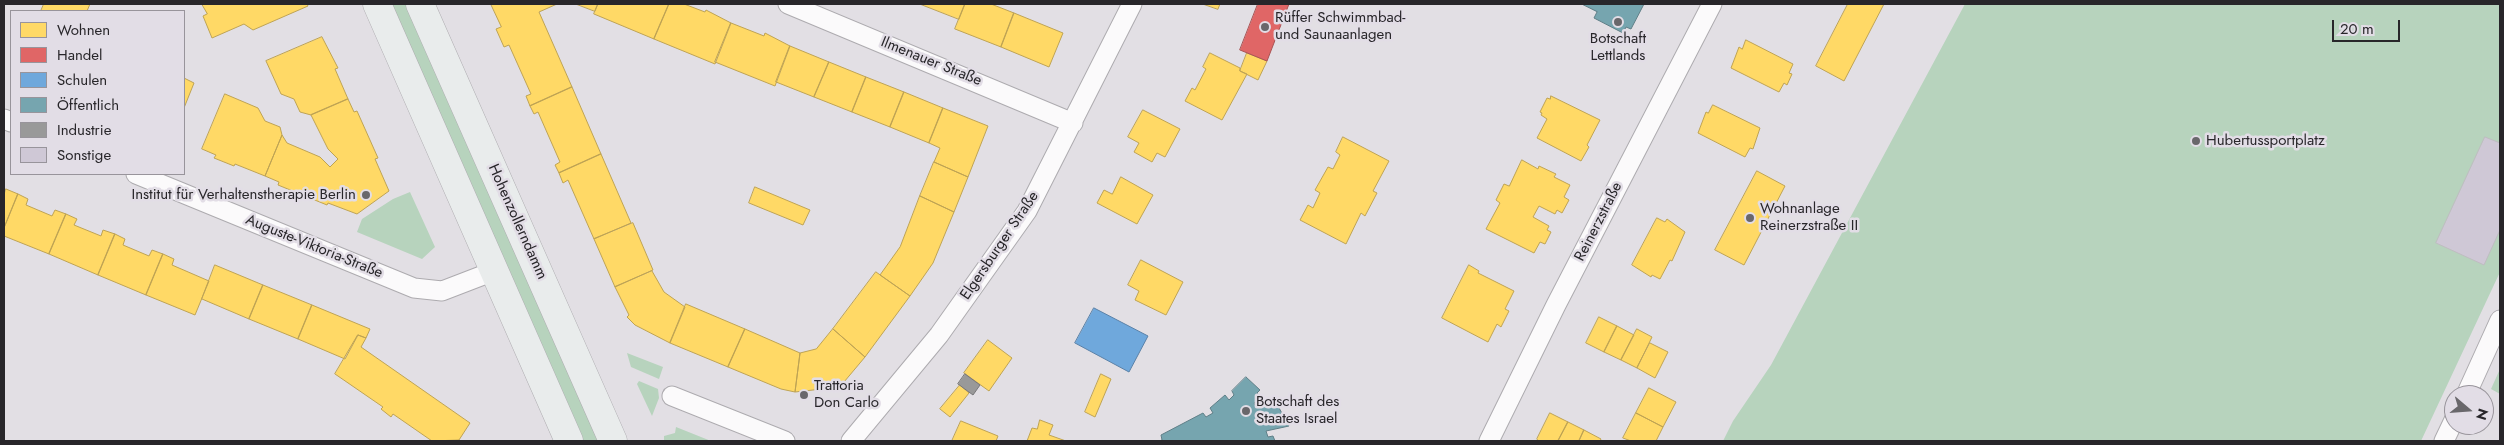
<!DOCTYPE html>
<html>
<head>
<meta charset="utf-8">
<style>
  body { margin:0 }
  #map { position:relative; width:2504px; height:445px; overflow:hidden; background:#e2dfe4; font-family:Jost,sans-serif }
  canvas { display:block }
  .frame { position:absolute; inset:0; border:5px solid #28262a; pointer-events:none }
  .legend { position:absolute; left:10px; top:10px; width:175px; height:165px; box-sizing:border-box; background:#e2dde6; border:1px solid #98949b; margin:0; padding:6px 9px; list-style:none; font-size:15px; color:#28262a }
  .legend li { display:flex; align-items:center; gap:10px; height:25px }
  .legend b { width:25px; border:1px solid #98949b }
  .north { position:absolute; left:2444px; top:385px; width:50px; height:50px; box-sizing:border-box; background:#e2dde6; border:1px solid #98949b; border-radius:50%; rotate:108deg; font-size:14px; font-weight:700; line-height:20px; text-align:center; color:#28262a }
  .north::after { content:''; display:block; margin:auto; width:18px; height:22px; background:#69676b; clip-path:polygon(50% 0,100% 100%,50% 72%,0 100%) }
  .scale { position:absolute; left:2332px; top:20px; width:68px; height:22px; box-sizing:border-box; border:2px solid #28262a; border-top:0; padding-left:6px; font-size:15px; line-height:18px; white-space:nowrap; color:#28262a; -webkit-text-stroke:4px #e2dde6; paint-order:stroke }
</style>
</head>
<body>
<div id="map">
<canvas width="2504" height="445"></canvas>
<div class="frame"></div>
<ul class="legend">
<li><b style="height:14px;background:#ffd966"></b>Wohnen</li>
<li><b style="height:14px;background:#e06666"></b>Handel</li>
<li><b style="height:14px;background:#6fa8dc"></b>Schulen</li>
<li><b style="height:14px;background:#76a5af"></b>Öffentlich</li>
<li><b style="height:14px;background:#999"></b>Industrie</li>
<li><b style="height:14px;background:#cfc8d6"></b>Sonstige</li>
</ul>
<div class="north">N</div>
<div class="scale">20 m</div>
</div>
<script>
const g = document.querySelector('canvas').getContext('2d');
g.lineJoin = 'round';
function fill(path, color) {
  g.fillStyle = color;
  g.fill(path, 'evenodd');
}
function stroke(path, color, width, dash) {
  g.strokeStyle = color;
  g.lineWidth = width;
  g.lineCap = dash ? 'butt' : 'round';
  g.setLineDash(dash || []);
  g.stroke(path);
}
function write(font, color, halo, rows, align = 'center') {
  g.font = font + ' Jost,sans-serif';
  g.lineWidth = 5;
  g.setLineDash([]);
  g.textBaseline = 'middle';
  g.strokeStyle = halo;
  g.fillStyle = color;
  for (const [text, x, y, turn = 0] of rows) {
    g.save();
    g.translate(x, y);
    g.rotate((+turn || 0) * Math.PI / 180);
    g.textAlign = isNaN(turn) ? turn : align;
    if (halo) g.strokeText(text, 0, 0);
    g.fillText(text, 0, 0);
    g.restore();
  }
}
fill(new Path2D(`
  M389,4H408L600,441H581Z
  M1965,4H2500V272L2421,441H1723L1733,421L1771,365Z
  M410,192L435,247L422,259L357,232L362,219L393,199Z
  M627,353L663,367L659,379L631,367Z
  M2500,369V394L2491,389Z
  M639,381L658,389L659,398L652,416L637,384Z
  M676,427L711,441H664V436L675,433Z`), '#b7d3bd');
const homes = new Path2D(`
  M44,4H90L87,11H41Z
  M202,4H307L308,6L253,30L244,24L212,38L203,16L207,14Z
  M491,4H557L539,12L572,87L530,106L526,96L531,94L509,45L504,47L496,29L501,27Z
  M576,4H598L595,11Z
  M598,4H669L654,39L594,14Z
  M669,4H684L705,12L706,10L731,23L715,64L654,39Z
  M920,4H965L959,19Z
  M965,4H991L1014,13L1001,47L955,29Z
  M1203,4H1220L1218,9Z
  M1848,4H1884L1844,81L1816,66Z
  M1014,13L1063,33L1049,67L1001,47Z
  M731,23L764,36L765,33L790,46L775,86L715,62Z
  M322,37L338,68L335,69L348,99L311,115L300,112L294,99L281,94L266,61Z
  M1746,40L1793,64L1789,73L1792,74L1787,85L1784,83L1779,92L1731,68L1739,47L1742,49Z
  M790,46L829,62L814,97L776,82Z
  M1210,53L1240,68V71L1247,74L1222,120L1185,101L1192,88L1195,90L1206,69L1203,67Z
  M1247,53L1267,61L1258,80L1240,71Z
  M829,62L866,77L852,112L814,97Z
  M866,77L904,92L890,127L852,112Z
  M184,78L194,83L184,108Z
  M572,87L601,154L559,173L555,165L560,162L538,112L534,114L530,106Z
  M904,92L943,108L929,143L890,127Z
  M225,94L258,108L265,121L280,127L282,135L265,176L235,164L234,166L214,158L216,155L202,149Z
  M1551,96L1600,120L1587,145L1589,147L1581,161L1537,138L1547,119L1541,115L1542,113L1540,112L1547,98L1550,99Z
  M348,99L354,112L357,111L378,158L375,159L389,191L357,214L328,203L327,205L278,185L279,182L265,176L282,135L287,143L320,157L330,167L338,159L328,149L311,115Z
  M1713,105L1760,128L1753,149L1750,148L1745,157L1698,133L1706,112L1708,113Z
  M943,108L988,126L968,177L934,162L940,148L929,143Z
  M1143,110L1180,129L1165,157L1157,153L1152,162L1134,152L1139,143L1128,137Z
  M1343,137L1389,161L1373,191L1377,193L1365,216L1361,213L1346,244L1300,220L1308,205L1313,208L1320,193L1315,190L1328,167L1333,169L1340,155L1336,152Z
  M601,154L631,223L594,239L568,180L563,183L559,173Z
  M1522,160L1538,169L1539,166L1556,174L1554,177L1570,185L1564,197L1569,200L1562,213L1557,210L1555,214L1539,206L1533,217L1549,226L1547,230L1551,232L1545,244L1540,242L1534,253L1486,229L1500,203L1496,200L1504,184L1509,186Z
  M934,162L968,177L954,212L920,196Z
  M1757,171L1785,186L1744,265L1715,250Z
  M1121,177L1153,195L1137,224L1097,203L1104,190L1112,194Z
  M755,187L810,210L803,225L749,203Z
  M6,189L18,194L4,228V195Z
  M18,194L28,199L26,205L52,216L55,210L66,214L49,254L4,236V228Z
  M920,196L954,212L933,263L910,296L880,275L900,247Z
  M66,214L77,219L74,225L101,236L103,230L115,234L98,275L49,254Z
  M1657,218L1665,222L1667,219L1685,232L1672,261L1670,260L1660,279L1652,275L1651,277L1632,265Z
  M633,223L653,270L615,287L594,239Z
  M115,234L125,239L123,245L149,256L152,250L163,254L146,295L98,275Z
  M163,254L174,259L172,265L209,281L195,315L146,295Z
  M1141,260L1183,282L1166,315L1135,300L1139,291L1128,285Z
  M215,265L263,285L249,319L202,299Z
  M1469,265L1479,271L1478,273L1514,291L1505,309L1509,311L1501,327L1497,324L1488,342L1442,318Z
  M652,271L664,292L685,307L670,343L635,325L627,317L629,315L615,287Z
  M876,272L910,296L865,357L833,329Z
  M263,285L312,305L298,339L249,319Z
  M686,304L745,329L728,367L670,343Z
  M312,305L370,329L366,338L358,335L345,359L298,339Z
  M1599,317L1617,326L1604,352L1586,343Z
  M1617,326L1634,335L1621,360L1604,352Z
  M745,329L800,353L795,392L781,389L728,367Z
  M833,329L865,357L844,382L831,388L795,392L800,353L816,349Z
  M1637,329L1652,337L1637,368L1621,360Z
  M358,335L366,338L361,347L470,423L459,440L432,441L393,414L391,417L381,409L383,407L335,374Z
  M988,340L1012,358L989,391L964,373Z
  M1650,343L1668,352L1655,378L1637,368Z
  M1101,374L1111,379L1095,417L1085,412Z
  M960,385L969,393L950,417L940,409Z
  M1649,388L1676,402L1663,427L1636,413Z
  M1550,413L1568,422L1558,441H1538L1537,439Z
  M1636,413L1663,427L1656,441H1631L1623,438Z
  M1040,420L1053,425L1049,435L1066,441H1027L1032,428L1037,429Z
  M961,421L998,436L996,441H952Z
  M1568,422L1584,430L1579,441H1558Z
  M1584,430L1601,439L1600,441H1579Z`);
fill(homes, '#ffd966');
stroke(homes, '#bea354', 1);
const shops = new Path2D(`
  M1258,4H1289L1267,61L1240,50Z`);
fill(shops, '#e06666');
stroke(shops, '#a95354', 1);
const schools = new Path2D(`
  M1094,308L1148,336L1129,372L1075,343Z`);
fill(schools, '#6fa8dc');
stroke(schools, '#5a81a7', 1);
const public = new Path2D(`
  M1582,4H1644L1631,29L1626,27L1623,33L1594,18L1597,12Z
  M1246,377L1260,390L1257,393L1261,397L1254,403L1257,408L1273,397L1289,426L1266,431L1268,437L1273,436L1275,441H1160L1162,440L1161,435L1203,413L1206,417L1213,413L1210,408L1225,395L1229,400L1234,395L1232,391Z`);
fill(public, '#76a5af');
stroke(public, '#5f7f87', 1);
const industry = new Path2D(`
  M965,374L980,385L973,395L958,384Z`);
fill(industry, '#999');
stroke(industry, '#777678', 1);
const building = new Path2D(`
  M2485,137L2500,143V230L2484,265L2436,243Z`);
fill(building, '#cfc8d6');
stroke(building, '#bfbdc1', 1);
const minor = new Path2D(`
  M788,4L1073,123
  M4,119L11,122
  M136,174L414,288L442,291L494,271
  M2466,395L2500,320
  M672,396L785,441
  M851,441L939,335L1027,211L1132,4
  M1489,441L1556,305L1712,4
  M2444,441L2454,420`);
const secondary = new Path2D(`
  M377,4L569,441
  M420,4L613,441`);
stroke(minor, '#adabaf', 21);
stroke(secondary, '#adabaf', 29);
stroke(minor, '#fbfafb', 19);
stroke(secondary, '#e9ecec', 28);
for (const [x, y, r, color] of [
  [1618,22,5,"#69676b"],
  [1265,27,5,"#69676b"],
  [2196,141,5,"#69676b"],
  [366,195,5,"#69676b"],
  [1750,218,5,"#69676b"],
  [804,395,5,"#69676b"],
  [1246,411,5,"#69676b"]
]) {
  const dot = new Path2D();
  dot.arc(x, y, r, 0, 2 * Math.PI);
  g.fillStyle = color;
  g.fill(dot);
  stroke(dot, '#e2dde6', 2);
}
write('15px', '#28262a', '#e2dde6', [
  ["Rüffer Schwimmbad-",1275,18],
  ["und Saunaanlagen",1275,35],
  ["Botschaft",1618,39,"center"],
  ["Lettlands",1618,56,"center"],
  ["Hubertussportplatz",2206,141],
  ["Institut für Verhaltenstherapie Berlin",356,195,"right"],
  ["Wohnanlage",1760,209],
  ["Reinerzstraße II",1760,226],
  ["Trattoria",814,386],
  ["Don Carlo",814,403],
  ["Botschaft des",1256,402],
  ["Staates Israel",1256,419]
], 'left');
write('15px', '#28262a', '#e2dde6', [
  ["Ilmenauer Straße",931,62,22],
  ["Hohenzollerndamm",517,222,66],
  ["Reinerzstraße",1599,222,-63],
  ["Elgersburger Straße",1000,246,-56],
  ["Auguste-Viktoria-Straße",314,247,22]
]);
</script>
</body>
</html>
